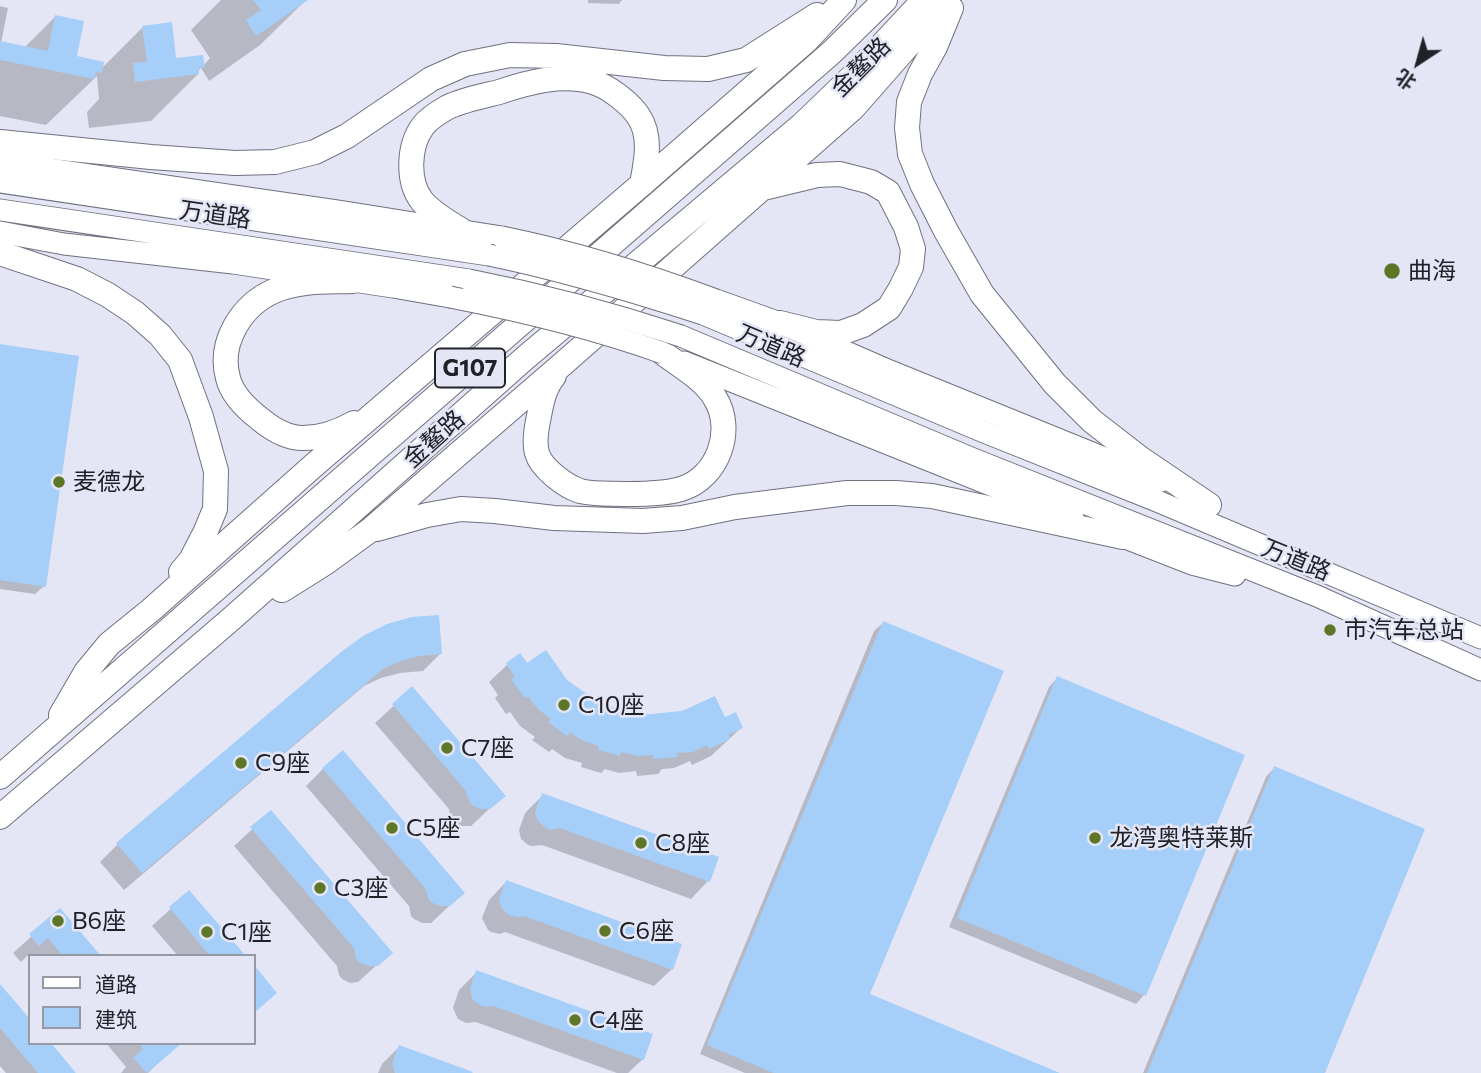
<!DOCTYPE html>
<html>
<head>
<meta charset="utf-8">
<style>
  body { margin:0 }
  #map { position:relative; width:1481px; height:1073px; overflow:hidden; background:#e4e6f6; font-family:Commissioner,"Noto Sans SC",sans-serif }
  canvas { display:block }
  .legend { position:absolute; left:28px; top:954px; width:228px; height:91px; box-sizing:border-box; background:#e4e6f6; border:2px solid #9698a4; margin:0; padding:9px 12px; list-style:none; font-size:21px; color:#212228 }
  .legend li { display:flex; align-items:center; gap:14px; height:35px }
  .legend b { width:35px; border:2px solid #9698a4 }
  .north { position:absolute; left:1383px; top:28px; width:70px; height:70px; -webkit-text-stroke:5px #e4e6f6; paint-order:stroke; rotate:216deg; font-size:19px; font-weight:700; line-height:28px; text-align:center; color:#212228 }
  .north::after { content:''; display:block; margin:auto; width:24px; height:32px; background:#212228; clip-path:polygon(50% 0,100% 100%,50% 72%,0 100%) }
</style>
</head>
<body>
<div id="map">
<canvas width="1481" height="1073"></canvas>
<ul class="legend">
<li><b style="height:9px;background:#fff"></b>道路</li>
<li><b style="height:19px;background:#a5cff9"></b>建筑</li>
</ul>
<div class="north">北</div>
</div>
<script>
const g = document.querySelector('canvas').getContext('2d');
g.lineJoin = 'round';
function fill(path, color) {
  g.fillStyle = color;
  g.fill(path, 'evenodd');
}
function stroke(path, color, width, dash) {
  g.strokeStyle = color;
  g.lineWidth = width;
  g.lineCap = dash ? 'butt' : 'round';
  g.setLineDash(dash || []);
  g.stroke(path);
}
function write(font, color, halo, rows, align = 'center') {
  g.font = font + ' Commissioner,"Noto Sans SC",sans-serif';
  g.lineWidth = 5;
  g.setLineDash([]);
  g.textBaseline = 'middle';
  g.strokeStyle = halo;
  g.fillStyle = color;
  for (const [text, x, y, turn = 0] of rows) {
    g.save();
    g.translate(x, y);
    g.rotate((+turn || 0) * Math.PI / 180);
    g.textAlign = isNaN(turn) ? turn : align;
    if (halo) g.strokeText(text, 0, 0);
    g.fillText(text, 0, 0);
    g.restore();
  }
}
fill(new Path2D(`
  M221,0H306L260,45L209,81L201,68L197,72L198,74L151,121L89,128L87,112L99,99L97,76L46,125L0,116V6L8,8L1,43L24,48L55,17L75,58L100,70L143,27L175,60L203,66L210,58L191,30Z
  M588,0H622L619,4L588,3Z
  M0,346L44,586L35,594L0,589Z
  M883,623L868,995L1056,1073H745L700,1054L874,631Z
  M342,653L440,654L423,671L400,673L381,678L364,686L124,890L100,862L117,845Z
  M520,656L526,665L566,681L600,706L640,717L724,719L741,728L711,756L692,765L690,761L674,768L662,769L658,774L637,776L636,771L619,773L605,769L601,773L581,767L582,763L565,758L552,749L549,752L532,740L535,737L520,726L510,712L506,714L495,698L498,695L489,682L507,665Z
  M1057,678L1243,756L1144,995L1136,1004L949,927L1049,687Z
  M412,689L503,796L471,826H462L454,822L450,814L449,809L375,723Z
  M1274,768L1323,1073H1143L1266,777Z
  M323,769L463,893L431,923H422L414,919L411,916L409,906L306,786Z
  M543,795L708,881L691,899L542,845L532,846L528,845L521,839L519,830L525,813Z
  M271,812L390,953L358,982L350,983L342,979L339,975L337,966L234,846Z
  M506,882L672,969L654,986L505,932L500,934L491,932L488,930L482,918L489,900Z
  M189,892L244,956H178L152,926Z
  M60,911L98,956H31L29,954L21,962L13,953Z
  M477,972L643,1059L628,1073H617L476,1022L466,1023L458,1019L453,1008L459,990Z
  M0,986L30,1043L74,1073H6L0,1066Z
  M106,1043H173L176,1046L148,1073H121L126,1067Z
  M399,1047L472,1073H378L382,1064Z`), '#0003');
fill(new Path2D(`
  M253,0H308L256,36L246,20L261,10Z
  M55,15L84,21L77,56L104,62L102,73L96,72L94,79L0,60V41L48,51Z
  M172,22L176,58L203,55L205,67L199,68V74L135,82L133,63L147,62L142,26Z
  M0,344L79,356L46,587L0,580Z
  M439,615L442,654L419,656L401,661L383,669L142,873L116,843L341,652L363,636L387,624L412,617Z
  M883,621L1004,671L870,994L1060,1073H774L707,1045Z
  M546,650L567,680L601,704L640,715L682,711L715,696L725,717L736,712L743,728L728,735L730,739L709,749L707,745L693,752L677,753V757L654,759L653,755L637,756L621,752L620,756L598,750L599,746L583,741L570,732L567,736L548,722L551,719L538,709L528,696L525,698L511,679L515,677L506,663L520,653L527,663Z
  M1057,676L1245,755L1146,996L957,918Z
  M412,686L506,796L490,809H481L472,805L467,796L466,791L392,704Z
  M343,750L465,893L450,906H440L431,902L428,898L425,888L322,768Z
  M1274,766L1425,829L1325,1073H1147Z
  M542,793L719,857L710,882L560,828L551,830L546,828L538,821L535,812Z
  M271,810L393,953L378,966H368L359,962L356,958L354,948L250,827Z
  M506,880L682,944L673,970L524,916L519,917L509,915L502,909L499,899Z
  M189,890L246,956H210L169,907Z
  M60,908L101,956H63L48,938L39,946L29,934Z
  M254,965L277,993L254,1013Z
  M476,970L653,1034L644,1060L494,1006L485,1007L480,1005L472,999L470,989Z
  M0,984L30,1019V1043H51L76,1073H38L0,1028Z
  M138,1043H182L147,1073L133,1058L143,1049Z
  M399,1045L473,1072L472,1073H395L392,1064Z`), '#a5cff9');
const primary = new Path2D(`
  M0,162L337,211L502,237
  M0,182L489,255
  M0,210L469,280
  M0,232L64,244L233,263L393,287L450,297
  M716,300L780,323L890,371L1161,481
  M703,314L984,432L1157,501L1481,638
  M681,336L971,458L1317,596L1481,670
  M684,362L1073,518
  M1110,532L1192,564L1235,575`);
const highway = new Path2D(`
  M951,8L935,47L920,74L909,102L907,128L910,154L922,184L946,231L982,294L1055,384L1092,421L1141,459L1209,505
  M0,142L151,157L235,163L275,162L315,152L347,136L431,79L465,64L510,55L556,56L664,68L708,69L746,60L817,15
  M763,188L817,175L840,174L871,182L888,192L906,227L913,249L911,267L901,288L889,308L863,325L841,333L816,332L780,323
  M461,230C448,222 432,213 422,201C407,182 408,146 423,126C428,119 441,111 448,107C463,100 483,96 499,92C529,82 562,73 593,82C608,86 631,104 639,117C652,137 646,162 642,184
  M0,253L77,279L108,295L135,313L160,335L180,360L201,417L216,471L215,509L205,533L191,560L181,572
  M353,281C327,282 298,280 274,291C242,305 218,342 228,378C232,395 247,409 260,419C272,429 287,438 303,438C321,438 338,432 354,423
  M554,376C543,389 541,406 538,421C536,431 534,443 537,453C541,468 565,486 580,491C595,495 613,493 628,494C642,494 668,493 681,489C718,478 735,430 715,398C704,379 680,366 663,353
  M377,529L427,515L461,509L495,511L554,518L643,521L682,518L735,507L847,493H896L932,496L1123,537
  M282,590L325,563L369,531L565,362L853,108L948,0
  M61,715L86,672L109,644L151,610L313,466L642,184L806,41L844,0
  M0,777L777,100L832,52L885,0
  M0,817L230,620L525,358L802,125L855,74L924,0`);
stroke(primary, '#70717f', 23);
stroke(highway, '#70717f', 26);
stroke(primary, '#fff', 21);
stroke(highway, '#fff', 24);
const primaryBridge = new Path2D(`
  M502,237C576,252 646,274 716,300
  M489,255C562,270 632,291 703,314
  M469,280C541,294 612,313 681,336
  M450,297C522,311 593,328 663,353`);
stroke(primaryBridge, '#70717f', 23, []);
stroke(primaryBridge, '#fff', 21);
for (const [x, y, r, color] of [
  [1392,271,9,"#5e7628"],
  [59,482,7,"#5e7628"],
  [1330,630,7,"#5e7628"],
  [564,705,7,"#5e7628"],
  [447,748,7,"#5e7628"],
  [241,763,7,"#5e7628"],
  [392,828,7,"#5e7628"],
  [1095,838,7,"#5e7628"],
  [641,843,7,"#5e7628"],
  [320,888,7,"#5e7628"],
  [58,921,7,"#5e7628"],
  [605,931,7,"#5e7628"],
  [207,932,7,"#5e7628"],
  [575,1020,7,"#5e7628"]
]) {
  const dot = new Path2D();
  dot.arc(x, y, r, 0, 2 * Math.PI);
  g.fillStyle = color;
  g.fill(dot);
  stroke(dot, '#e4e6f6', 2.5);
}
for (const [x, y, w] of [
  [470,368,70]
]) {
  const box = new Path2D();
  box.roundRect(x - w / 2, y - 19.5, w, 39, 5);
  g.fillStyle = '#e4e6f6';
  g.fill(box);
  stroke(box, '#212228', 2);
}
write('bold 23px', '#212228', null, [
  ["G107",470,368]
]);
write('24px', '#212228', '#e4e6f6', [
  ["金鳌路",861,67,-45],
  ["万道路",215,215,8],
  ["万道路",771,346,23],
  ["金鳌路",434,439,-42],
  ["万道路",1296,560,22]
]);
write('24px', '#212228', '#e4e6f6', [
  ["曲海",1408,271],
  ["麦德龙",73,482],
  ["市汽车总站",1344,630],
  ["C10座",578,705],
  ["C7座",461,748],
  ["C9座",255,763],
  ["C5座",406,828],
  ["龙湾奥特莱斯",1109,838],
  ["C8座",655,843],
  ["C3座",334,888],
  ["B6座",72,921],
  ["C6座",619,931],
  ["C1座",221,932],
  ["C4座",589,1020]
], 'left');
</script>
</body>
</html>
